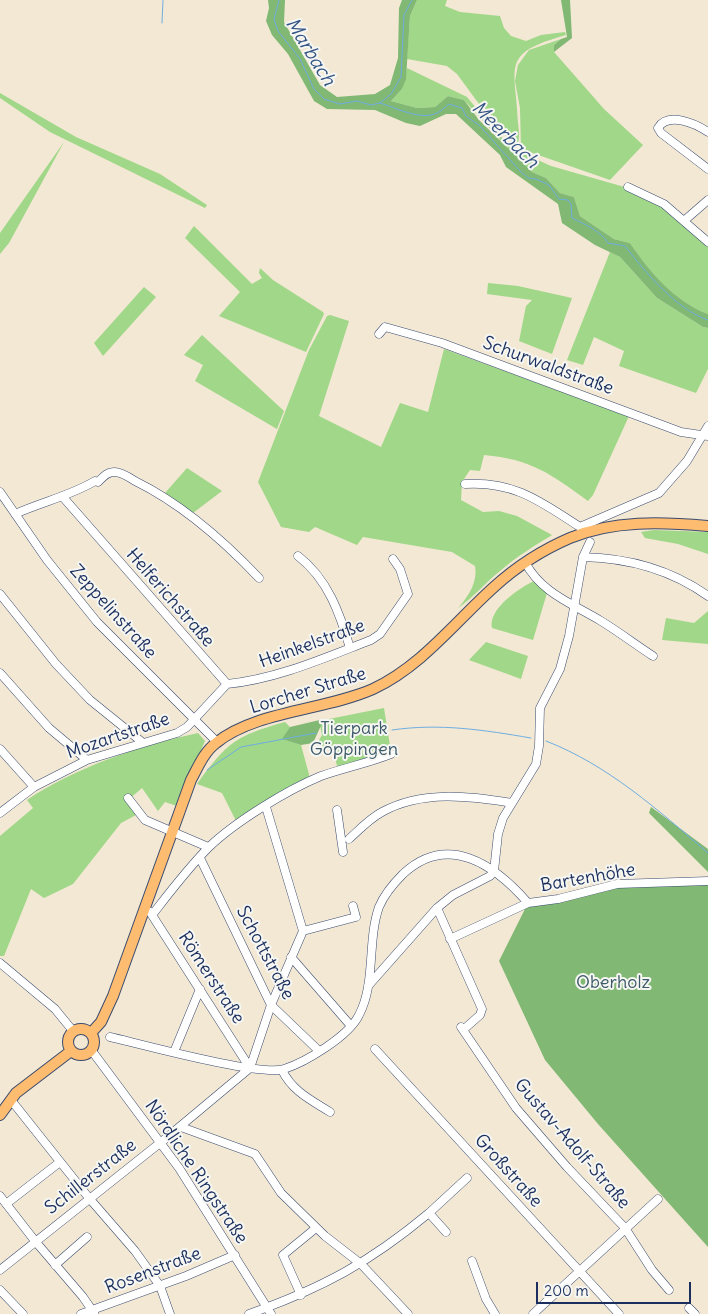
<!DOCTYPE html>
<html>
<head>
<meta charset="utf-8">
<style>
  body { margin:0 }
  #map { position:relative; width:708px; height:1314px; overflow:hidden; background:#f2e8d3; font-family:Delius,sans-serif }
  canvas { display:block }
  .scale { position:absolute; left:536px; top:1282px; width:155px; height:22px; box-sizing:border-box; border:2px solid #1b2f5e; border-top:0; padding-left:6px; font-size:15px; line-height:18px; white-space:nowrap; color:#1b2f5e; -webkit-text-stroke:4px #f6f6f2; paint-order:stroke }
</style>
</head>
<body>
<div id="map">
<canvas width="708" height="1314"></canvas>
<div class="scale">200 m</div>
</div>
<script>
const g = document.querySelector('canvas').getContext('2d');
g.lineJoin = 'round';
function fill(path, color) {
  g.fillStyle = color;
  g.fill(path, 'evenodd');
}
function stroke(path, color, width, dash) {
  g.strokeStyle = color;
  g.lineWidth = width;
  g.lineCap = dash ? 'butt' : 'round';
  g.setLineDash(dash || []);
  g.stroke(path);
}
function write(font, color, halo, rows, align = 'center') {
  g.font = font + ' Delius,sans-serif';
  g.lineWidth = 4;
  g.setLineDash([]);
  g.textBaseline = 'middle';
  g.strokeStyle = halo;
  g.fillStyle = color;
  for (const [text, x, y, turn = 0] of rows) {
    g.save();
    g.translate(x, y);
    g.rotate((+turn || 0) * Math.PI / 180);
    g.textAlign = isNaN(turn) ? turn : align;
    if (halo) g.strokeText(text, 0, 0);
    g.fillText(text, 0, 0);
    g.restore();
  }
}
fill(new Path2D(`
  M417,0H447L445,6L460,12L500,16L504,28L511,36L526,41L541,35L565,32L566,35C499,54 516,65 518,123C519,131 520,139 517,146L493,123L457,74L447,66L407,59L410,16Z
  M561,39L554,45V52L604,109L643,145L610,180L521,149L520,108L515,81L518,65L529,50Z
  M407,68L467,97L496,132L513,148L509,150L464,100L448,96L435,107L417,108L391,101L402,89Z
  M0,93L76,137L160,174L207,205L205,208L50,132L0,98Z
  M64,142L9,243L0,254V233Z
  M516,150L551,166L628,188L669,210L708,244V314C674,301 650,272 630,243L614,239L580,216L574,197L560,193L546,178L532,172L511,153Z
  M194,226L252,284L262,278L259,273L260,268L273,280L323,312L324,314L306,352L219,316L240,292L185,238Z
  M610,252L620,257L657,298L703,327L708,328V369L696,393L619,366L624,351L594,337L583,365L567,360Z
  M488,283L518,286L572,298L552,354L519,341L526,306L532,300L487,294Z
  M144,287L156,297L103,356L94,343Z
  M330,315L349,321L319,416L381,447L400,403L428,412L444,349L629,416L593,495L588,501C551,474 531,459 484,455L480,471L470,470L462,482L461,500L483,512L499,511L517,516L552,535C534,546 516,557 500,571C485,583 474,597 458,608C468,597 478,582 475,566L452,552L363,537L357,545L315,527L309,532L281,527L258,482L309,350L327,316Z
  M202,335L284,411L277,429L195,381L203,365L184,355Z
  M187,468L222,491L193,513L165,493Z
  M654,530L708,532V554L678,544L645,538L641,532Z
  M534,581L547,593L533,640L492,628C488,609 519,588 534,581Z
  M708,611V644L662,640L666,618L694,623Z
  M486,642L528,656L521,679L469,660Z
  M384,708L391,752L338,769L332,748L316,745L322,735L319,721Z
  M285,722L290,727L283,739L301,745L310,778L236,821L222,793L197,784C228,742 235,736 285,722Z
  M198,733L205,741L177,806L165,802L158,811L142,788L127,801L136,815L121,823L73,884L44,898L31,889L4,956H0V836L33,808L27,800C74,768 141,745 198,733Z`), '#a0d788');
fill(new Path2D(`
  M268,0H285L284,22L320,85L337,97L375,94L390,85L398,58L399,8L402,0H417L410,16L406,79L402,89L391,101L417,108L435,107L448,96L464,100L479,120L532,172L546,178L560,193L574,197L580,216L614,239L630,243C650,272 674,301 708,314V328L703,327L657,298L620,257L595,245L562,223L558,204L506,167L500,155L456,114H446L420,126L406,123L375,110L327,109L314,101L288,54L272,35L266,21L269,8Z
  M561,0H570L572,38L554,52V45L561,39L567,37Z
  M324,719L313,743L301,745L282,739L290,727Z
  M651,807L708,849V872L649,813Z
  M708,882V1247L598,1124L545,1060L499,961L528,903L617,884Z`), '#80b874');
stroke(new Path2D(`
  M279,0L274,19L278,31L300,59L314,89L324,99L340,104L357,101L371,105L380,103L391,94L401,77L404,15L412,0
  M162,23L163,0
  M380,103C396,108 422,121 437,113C442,111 445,107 449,104L462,108L466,116L480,126L519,170L528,178L536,179L549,185L559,199L568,200L571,204L572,218C584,224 601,231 608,243L625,246C645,272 677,310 708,320
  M392,730C440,723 484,730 531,738
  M546,741C608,765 658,810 708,853
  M207,770L241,747L316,733`), '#6fade1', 1);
const minor = new Path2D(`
  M708,132C696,124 668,111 658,128L661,133L708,169
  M628,187L664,204L708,242
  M685,220L708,200
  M379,334L385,327L442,343L681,432L708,436
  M465,484C515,481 541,502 580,527L659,493L687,461L708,426
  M0,492L47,560L97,622L217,742
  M15,514C41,502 70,496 95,481L98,482C103,477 107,472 114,472C121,472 129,477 135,481C182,504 223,540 259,578
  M298,556C328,579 340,614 350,648
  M583,557C629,558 670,569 708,596
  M525,562C541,593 573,604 601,621C619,632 636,645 653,656
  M0,594L56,664L90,700L142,742
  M0,673L49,728L87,760
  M227,684C277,679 324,658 371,640L380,634L408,594L400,569L393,559
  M0,749L34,787
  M128,798L145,820L208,847
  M337,810L343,852
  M0,813L34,787L87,760L177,733L187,727L227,684L62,496
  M349,839C359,830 369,819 382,812C422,790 469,796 512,803
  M200,858L271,1005L319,1051
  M437,908L482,1009L480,1015L463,1030
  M150,912L250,1068
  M152,915C170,892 188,868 209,847C235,822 287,790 321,776C344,768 368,763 391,754
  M303,931L356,917L353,906
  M450,939L528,903
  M291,957L351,1026
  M0,963L55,1009L73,1031
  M368,986L437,908L453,895L490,876L494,871L498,834L503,818L536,764L539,746L540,708L560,669L569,636L583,557L590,542
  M461,1027L516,1108L567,1167L625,1228L652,1270L669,1290
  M110,1037C140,1044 261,1077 284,1069C306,1062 349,1036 359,1015C376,983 367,941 379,907C384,895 394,883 403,874C448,832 495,865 528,903L558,899L617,884L708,881
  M375,1049L619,1314
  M92,1051L179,1168L271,1314
  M174,1052L200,989
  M282,1070C292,1091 311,1100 330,1112
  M11,1100L89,1198L135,1251L160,1286L170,1314
  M181,1127L255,1154L281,1193L325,1236L361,1264L408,1314
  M0,1196L35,1241L83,1297L94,1313
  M6,1204L60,1162
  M429,1213L467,1178
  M472,1261L486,1299L495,1314
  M55,1265L87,1237
  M0,1270L165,1139L250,1068L271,1005L303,931L266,807
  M0,1290L23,1314
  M301,1295L283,1255L316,1228
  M689,1308L695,1314
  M81,1314L186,1276L235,1255
  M249,1314C322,1288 369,1263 429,1213L446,1232
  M533,1314L658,1199`);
const major = new Path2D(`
  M68 1042a13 13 0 1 1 26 0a13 13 0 1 1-26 0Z
  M91,1033L101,1022L113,996L191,780C198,767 204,752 216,743C255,711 326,710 373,689C422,666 455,622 494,587C516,567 542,550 570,538C613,520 662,522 708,526
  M0,1115L16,1093L71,1051`);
stroke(minor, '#3b4b70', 9);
stroke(major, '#3b4b70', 12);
stroke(minor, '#fff', 8);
stroke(major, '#fdbc6f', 10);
write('18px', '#1b2f5e', '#f6f6f2', [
  ["Schurwaldstraße",548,366,20],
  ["Helferichstraße",170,598,49],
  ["Zeppelinstraße",113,612,48],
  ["Heinkelstraße",312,644,-20],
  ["Lorcher Straße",308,691,-17],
  ["Mozartstraße",118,736,-19],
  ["Bartenhöhe",588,878,-10],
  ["Schottstraße",265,953,62],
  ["Römerstraße",211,978,57],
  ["Gustav-Adolf-Straße",572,1144,49],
  ["Großstraße",508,1171,48],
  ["Nördliche Ringstraße",196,1172,56],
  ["Schillerstraße",91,1177,-38],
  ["Rosenstraße",153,1271,-21]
]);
write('18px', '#3c5968', '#f6f6f2', [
  ["Tierpark",354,729],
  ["Göppingen",354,750],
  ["Oberholz",613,983]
]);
write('italic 19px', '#345585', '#f6f6f2', [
  ["Marbach",310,52,58],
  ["Meerbach",505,135,45]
]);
</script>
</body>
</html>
